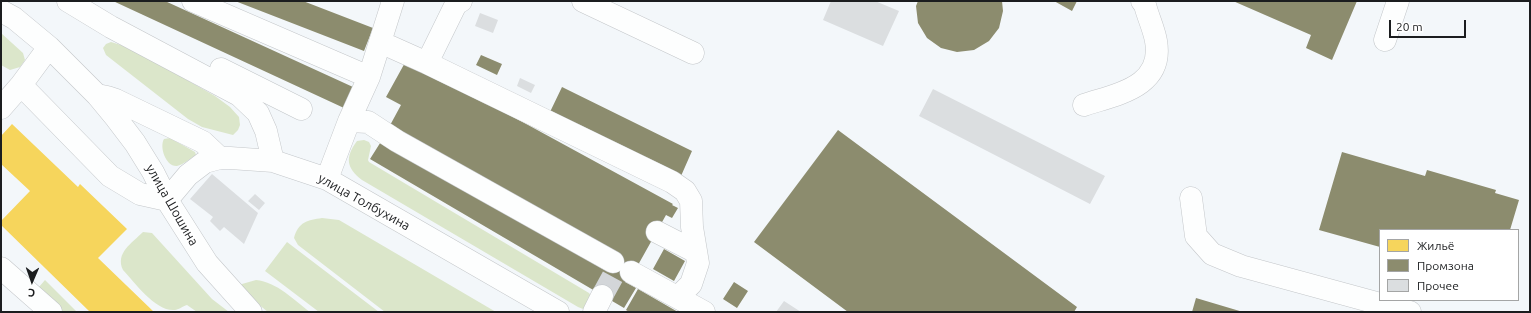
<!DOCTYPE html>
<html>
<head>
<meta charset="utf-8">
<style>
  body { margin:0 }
  #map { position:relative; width:1531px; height:313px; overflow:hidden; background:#f3f7fa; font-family:Ubuntu,sans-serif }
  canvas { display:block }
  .frame { position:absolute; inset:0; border:2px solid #1b1d1f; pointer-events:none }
  .legend { position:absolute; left:1379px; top:229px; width:140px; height:72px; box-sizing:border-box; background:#fff; border:1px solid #a4a5a5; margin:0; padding:5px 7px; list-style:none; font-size:12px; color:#1b1d1f }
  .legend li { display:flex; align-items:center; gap:8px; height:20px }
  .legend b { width:20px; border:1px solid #a4a5a5 }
  .north { position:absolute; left:12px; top:261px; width:40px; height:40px; -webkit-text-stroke:3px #fff; paint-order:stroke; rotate:182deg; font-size:11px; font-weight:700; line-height:16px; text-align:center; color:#1b1d1f }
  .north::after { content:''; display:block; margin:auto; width:14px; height:18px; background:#1b1d1f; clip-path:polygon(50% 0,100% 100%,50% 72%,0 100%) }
  .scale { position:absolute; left:1389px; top:20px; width:77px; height:18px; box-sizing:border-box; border:2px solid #1b1d1f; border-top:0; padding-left:5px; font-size:12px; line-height:14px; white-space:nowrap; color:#1b1d1f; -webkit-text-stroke:3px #fff; paint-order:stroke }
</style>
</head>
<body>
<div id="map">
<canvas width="1531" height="313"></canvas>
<div class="frame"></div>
<ul class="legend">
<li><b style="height:11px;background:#f6d55c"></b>Жильё</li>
<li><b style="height:11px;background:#8c8c6e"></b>Промзона</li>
<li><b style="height:11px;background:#dbdee0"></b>Прочее</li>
</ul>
<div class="north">С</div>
<div class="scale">20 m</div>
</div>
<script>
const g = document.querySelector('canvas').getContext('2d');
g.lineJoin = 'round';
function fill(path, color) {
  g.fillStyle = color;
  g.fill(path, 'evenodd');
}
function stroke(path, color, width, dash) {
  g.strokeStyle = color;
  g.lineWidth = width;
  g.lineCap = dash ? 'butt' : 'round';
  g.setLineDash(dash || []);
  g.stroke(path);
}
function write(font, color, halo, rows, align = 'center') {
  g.font = font + ' Ubuntu,sans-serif';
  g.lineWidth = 4;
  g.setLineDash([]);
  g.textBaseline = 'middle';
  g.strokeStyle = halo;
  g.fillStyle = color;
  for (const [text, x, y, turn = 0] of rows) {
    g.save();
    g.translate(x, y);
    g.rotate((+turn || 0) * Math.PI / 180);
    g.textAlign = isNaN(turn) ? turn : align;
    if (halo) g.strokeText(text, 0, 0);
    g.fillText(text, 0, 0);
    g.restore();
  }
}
fill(new Path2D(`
  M1,33L23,53L25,60L20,67L10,70L1,65Z
  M111,42L131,48L215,96L230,107L239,117L240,125L238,130L233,135L202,127L188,119L106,55L103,48L106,44Z
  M170,138L195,152L196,155C191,158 183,165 177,166C166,167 159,147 164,139Z
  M364,140L369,142L371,146L368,160L369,162L589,293L592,297L587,307L583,309L578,307L362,180C346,168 345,157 357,141Z
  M322,218L339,220L496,312H385L298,245L294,238C298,222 308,220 322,218Z
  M143,232L152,233L212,299L229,312H197L187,305C183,306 178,310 175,310C156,312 135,283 123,270C115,253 132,243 143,232Z
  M287,242L379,312H319L265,271Z
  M45,280L77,312H60L39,290V287Z
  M256,280C277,282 294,300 310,312H268L242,291L239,287L242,284Z`), '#dbe6ca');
fill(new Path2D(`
  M12,124L78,187L80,184L127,229L98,258L154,312H90L1,225V221L30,191L1,164V136Z`), '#f6d55c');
fill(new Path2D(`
  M113,1H165L353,87L344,108Z
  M235,1H303L373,28L364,51Z
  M918,1H1002L1003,11L999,28L989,41L974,50L957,52L941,48L927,38L918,23L916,6Z
  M1054,1H1077L1072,11Z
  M1233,1H1357L1332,60L1306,48L1311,35Z
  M481,55L502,64L497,75L476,65Z
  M407,59L673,204L672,205L678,208L672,218L666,215L638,265L635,264L625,282L636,288L624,308L370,159L382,140L608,272L618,254L388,129L401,105L386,97Z
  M562,87L692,151L681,176L550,112Z
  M838,130L1077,307L1074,312H848L754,242Z
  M1342,152L1425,176L1427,170L1496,190L1495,193L1519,200L1510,230H1380V247L1319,230Z
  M664,249L685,261L674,281L653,269Z
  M734,282L748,291L737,308L723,299Z
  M638,289L678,312H629L626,310Z
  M1196,298L1243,312H1192Z`), '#8c8c6e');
fill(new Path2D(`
  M831,1H875L899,11L883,46L823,20Z
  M480,13L498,20L493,33L475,26Z
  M520,78L535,85L531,93L517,86Z
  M933,89L1105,176L1090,204L919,116Z
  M212,174L258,213L244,244L224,227L220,231L210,221L213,217L190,199Z
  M255,194L265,203L259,210L248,201Z
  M784,301L801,312H776Z`), '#dbdee0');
stroke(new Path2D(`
  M602,296L619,265`), '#d3d6d9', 22, [22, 11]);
const minor = new Path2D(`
  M68,1L111,27L239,95L258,113L266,131L273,161
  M193,1L369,77
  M583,1L693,53
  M1,11L14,18L49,47L97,95L116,118L135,143L153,172L167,200L207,263L251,312
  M1385,40L1398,1
  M380,42L427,63L672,182L685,191L691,201L692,227L698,263L691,284L678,297
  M49,47L21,85L110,176L140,194L167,200L188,175L205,162L220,158H230L273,161L327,179L558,312
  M427,63L456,4L461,1
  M221,69L301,109
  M97,95L107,97L116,100L203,142L220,158
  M1084,105C1117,94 1164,87 1156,41C1154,29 1148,17 1145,5L1142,1
  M1,108L21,85
  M349,121L368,122L397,141L613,262
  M327,179L349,121L369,77L393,1
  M1191,198L1196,236L1212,254L1241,266L1410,312
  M657,232L696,252
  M1,268L51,312
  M631,272L704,312
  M594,312L602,296`);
stroke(minor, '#c3c6c9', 23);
stroke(minor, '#fdfefe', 22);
write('13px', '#1b1d1f', '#fff', [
  ["улица Толбухина",364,202,29],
  ["улица Шошина",172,205,60]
]);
</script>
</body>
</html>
